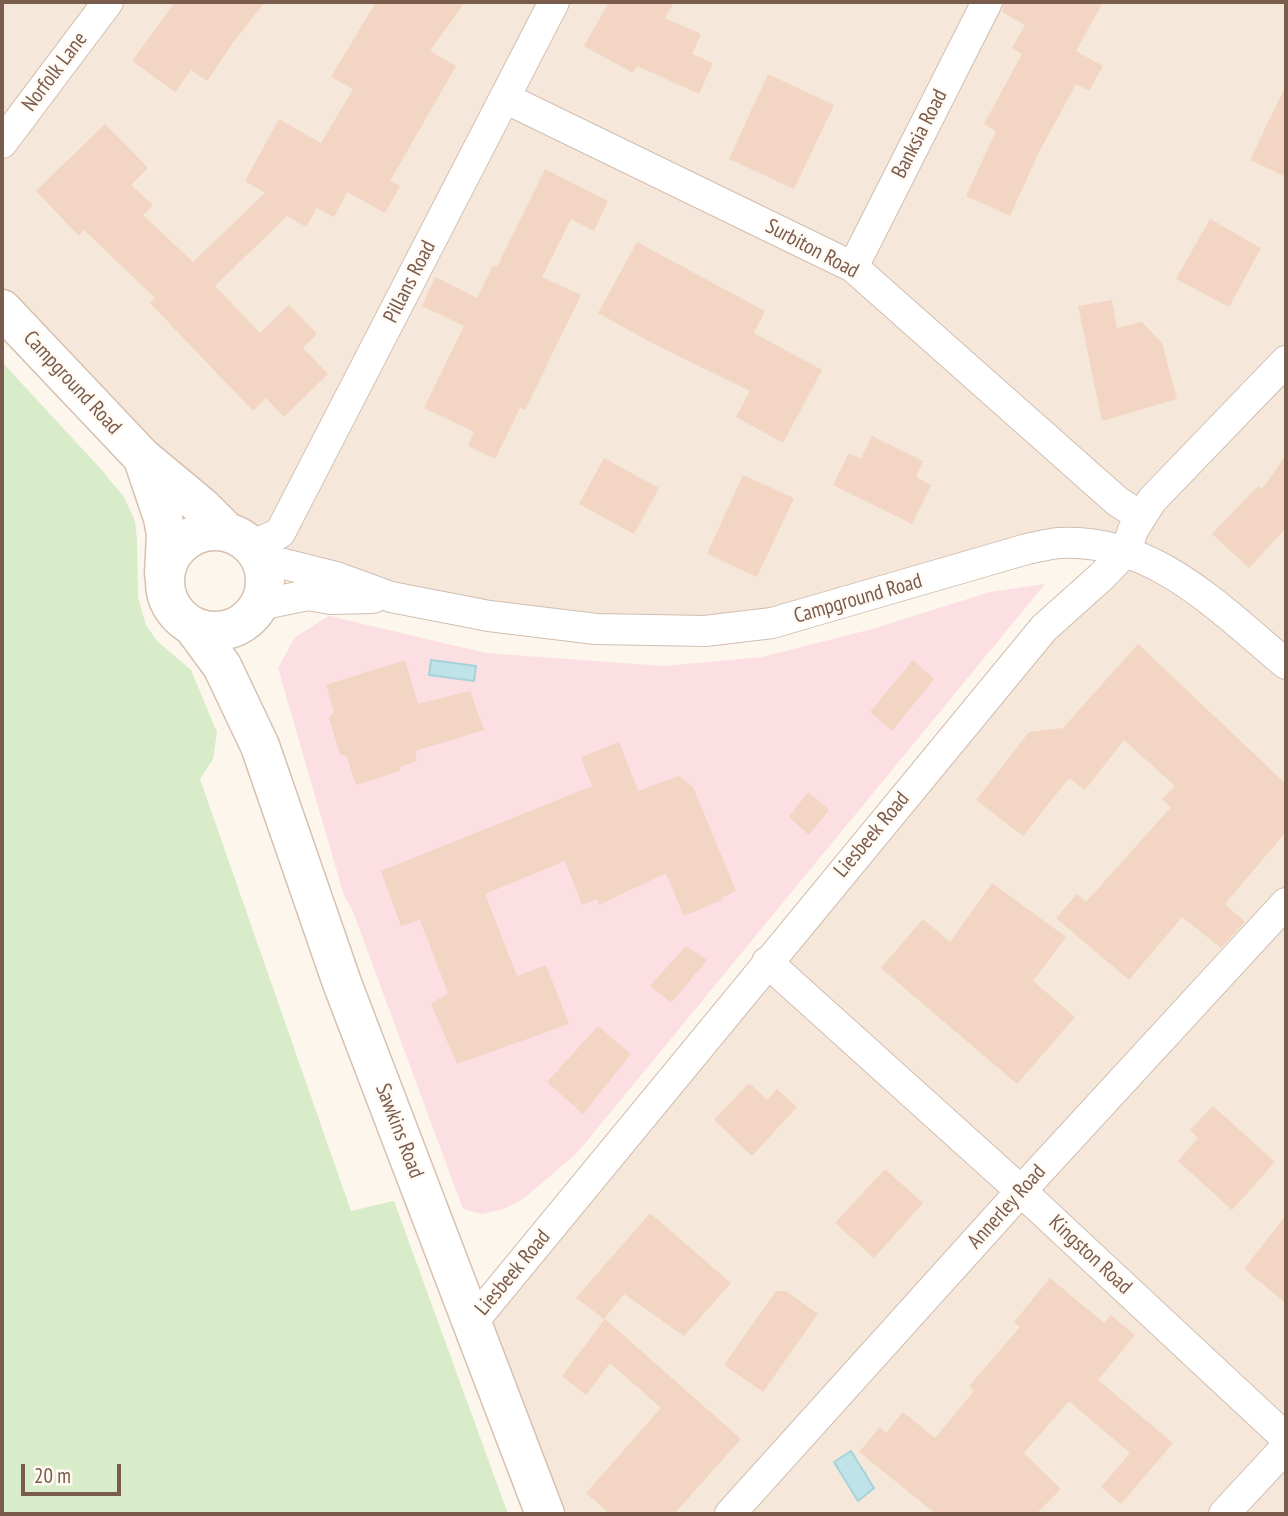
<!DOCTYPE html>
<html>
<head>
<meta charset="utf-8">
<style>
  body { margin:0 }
  #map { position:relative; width:1288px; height:1516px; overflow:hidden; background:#fdf6ec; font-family:"PT Sans Narrow",sans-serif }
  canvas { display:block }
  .frame { position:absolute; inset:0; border:4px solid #7a5c4d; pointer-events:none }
  .scale { position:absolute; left:21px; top:1464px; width:100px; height:32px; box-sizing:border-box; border:4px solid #7a5c4d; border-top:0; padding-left:9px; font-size:21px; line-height:24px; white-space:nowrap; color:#7a5c4d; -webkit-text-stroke:5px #fffaf3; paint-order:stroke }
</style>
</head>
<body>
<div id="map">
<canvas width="1288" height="1516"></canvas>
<div class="frame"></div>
<div class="scale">20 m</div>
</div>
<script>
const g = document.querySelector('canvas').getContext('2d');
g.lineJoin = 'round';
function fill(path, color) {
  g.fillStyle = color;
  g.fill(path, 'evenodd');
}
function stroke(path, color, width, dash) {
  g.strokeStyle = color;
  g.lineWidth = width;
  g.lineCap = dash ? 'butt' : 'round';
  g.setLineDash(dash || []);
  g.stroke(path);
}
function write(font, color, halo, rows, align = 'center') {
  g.font = font + ' "PT Sans Narrow",sans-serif';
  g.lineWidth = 5;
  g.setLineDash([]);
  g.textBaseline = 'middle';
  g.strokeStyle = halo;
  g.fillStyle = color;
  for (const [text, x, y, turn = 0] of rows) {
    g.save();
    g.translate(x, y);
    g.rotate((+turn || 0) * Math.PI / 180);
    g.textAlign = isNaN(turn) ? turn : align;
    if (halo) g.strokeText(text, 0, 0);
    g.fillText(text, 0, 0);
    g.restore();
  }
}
fill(new Path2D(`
  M2,2H1286V1514H545L472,1323L1101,577L1093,544L772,623L651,631L260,558L2,309Z`), '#f5e8da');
fill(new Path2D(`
  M1045,584L577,1153L522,1200L503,1209L482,1214L463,1209L352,909L344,896L278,668L295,637L329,616L486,653L664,666L762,657L872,629L990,592Z`), '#fbdfe3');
fill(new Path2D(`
  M2,362L99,467L124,497L135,521L137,539L138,597L146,625L157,641L191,670L217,732L213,759L200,779L351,1211L394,1201L508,1514H2Z`), '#d8ecc9');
const water = new Path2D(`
  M431,660L476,666L474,681L429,675Z
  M851,1451L874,1488L858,1501L834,1462Z`);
fill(water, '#bfe3e8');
stroke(water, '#a5d3da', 2);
fill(new Path2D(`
  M175,2H265L232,44L207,81L191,70L175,92L132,61Z
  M376,2H465L430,51L456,66L390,181L400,186L385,213L347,192L334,217L317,208L306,227L287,216L215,286L260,333L289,305L317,334L303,348L328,374L284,417L266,398L253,411L150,303L155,298L84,230L79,236L36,191L105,124L148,168L131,185L153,205L143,215L193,262L265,193L245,181L279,119L321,143L353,89L331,77Z
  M609,2H674L665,18L701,34L692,54L713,63L699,94L637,66L633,73L584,46Z
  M1004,2H1103L1076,51L1103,66L1089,91L1076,84L1038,154L1010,216L966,196L996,131L984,124L1022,54L1012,48L1025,25L1002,12Z
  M768,74L834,105L794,189L729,159Z
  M1286,85V177L1250,160Z
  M545,169L608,201L594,231L571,219L542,277L581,295L525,410L520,408L495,459L468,446L474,432L424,408L464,326L422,306L435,277L477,298L493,265L497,267Z
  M1210,219L1261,248L1229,307L1176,279Z
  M637,242L765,311L754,333L822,370L783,443L736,417L750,391L652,343L598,313Z
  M1112,300L1117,328L1142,322L1162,343L1177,399L1102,421L1078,306Z
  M872,436L923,461L916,477L931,485L912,524L833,485L849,453L861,459Z
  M1286,455V528L1249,568L1212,534L1258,486L1262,489Z
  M604,458L659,488L634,534L579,504Z
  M743,475L794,498L757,577L707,554Z
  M1138,644L1286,784V832L1225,904L1245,922L1221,948L1182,917L1129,980L1056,918L1077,894L1086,902L1104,882L1171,807L1162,799L1175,786L1124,740L1085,790L1069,778L1023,836L976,800L1029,732L1063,728Z
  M405,660L418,704L470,691L484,730L415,751L417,761L399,767L400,771L356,785L347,757L340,754L329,718L334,712L326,685Z
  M913,660L934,679L892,731L870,712Z
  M619,742L638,791L678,776L693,787L736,891L721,898L722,900L684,916L666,873L599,905L597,899L582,905L565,861L485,894L517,976L546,965L569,1024L457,1064L431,1004L448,993L420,920L401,926L381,871L592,786L581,757Z
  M808,792L829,810L809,835L789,817Z
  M992,883L1066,937L1033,981L1075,1017L1017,1084L881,968L923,919L950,942Z
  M686,946L707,960L671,1003L650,986Z
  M598,1026L631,1054L583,1114L547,1082Z
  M749,1083L767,1100L777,1089L797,1107L752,1156L714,1120Z
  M1213,1106L1275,1162L1232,1210L1178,1161L1198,1138L1190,1130Z
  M885,1169L923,1203L874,1258L835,1223Z
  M650,1213L731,1283L684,1336L624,1294L604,1319L576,1298Z
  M1286,1215V1303L1244,1269Z
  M1050,1278L1104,1323L1111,1315L1135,1335L1098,1380L1173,1443L1121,1504L1101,1487L1130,1453L1069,1401L1024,1453L1061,1489L1036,1514H936L859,1452L880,1427L886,1433L903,1412L935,1438L974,1391L969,1386L1020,1327L1014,1322Z
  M776,1291H786L818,1314L763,1392L724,1365Z
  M605,1319L741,1439L674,1514H610L586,1493L661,1408L610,1363L586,1395L562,1376Z`), '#f3d5c3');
const street = new Path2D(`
  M505,98L853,267L1117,501L1141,517
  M2,143L108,2
  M853,267L987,2
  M251,546L280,533L554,2
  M260,558L336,577L391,597L489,616L596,629L705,631L772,623L1027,549C1037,547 1048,544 1059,543C1152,537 1220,609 1286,664
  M259,605L308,595L331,599L373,598
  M767,962L1021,1191L1286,1438
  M472,1323L1044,628L1101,577L1126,551L1133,530L1152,500L1286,361
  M730,1514L1021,1191L1286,903
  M1224,1514L1286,1447`);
const secondary = new Path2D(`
  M2,309L142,457L202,507L227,532
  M143,459L163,518L166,534L164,574
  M165 581a50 50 0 1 1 100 0a50 50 0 1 1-100 0Z
  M194,628L222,666L260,746L342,983L545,1514`);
stroke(street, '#d1beb0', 32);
stroke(secondary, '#d6c0b0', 41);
stroke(street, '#fff', 30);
stroke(secondary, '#fff', 38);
write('21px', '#7a5c4d', '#fffaf3', [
  ["Norfolk Lane",55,72,-53],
  ["Banksia Road",920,134,-63],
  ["Surbiton Road",812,249,28],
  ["Pillans Road",410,282,-63],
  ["Campground Road",72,383,47],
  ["Campground Road",858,599,-16],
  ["Liesbeek Road",872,835,-50],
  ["Sawkins Road",399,1131,69],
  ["Annerley Road",1007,1207,-48],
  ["Kingston Road",1090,1255,43],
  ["Liesbeek Road",513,1273,-50]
]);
</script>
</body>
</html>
